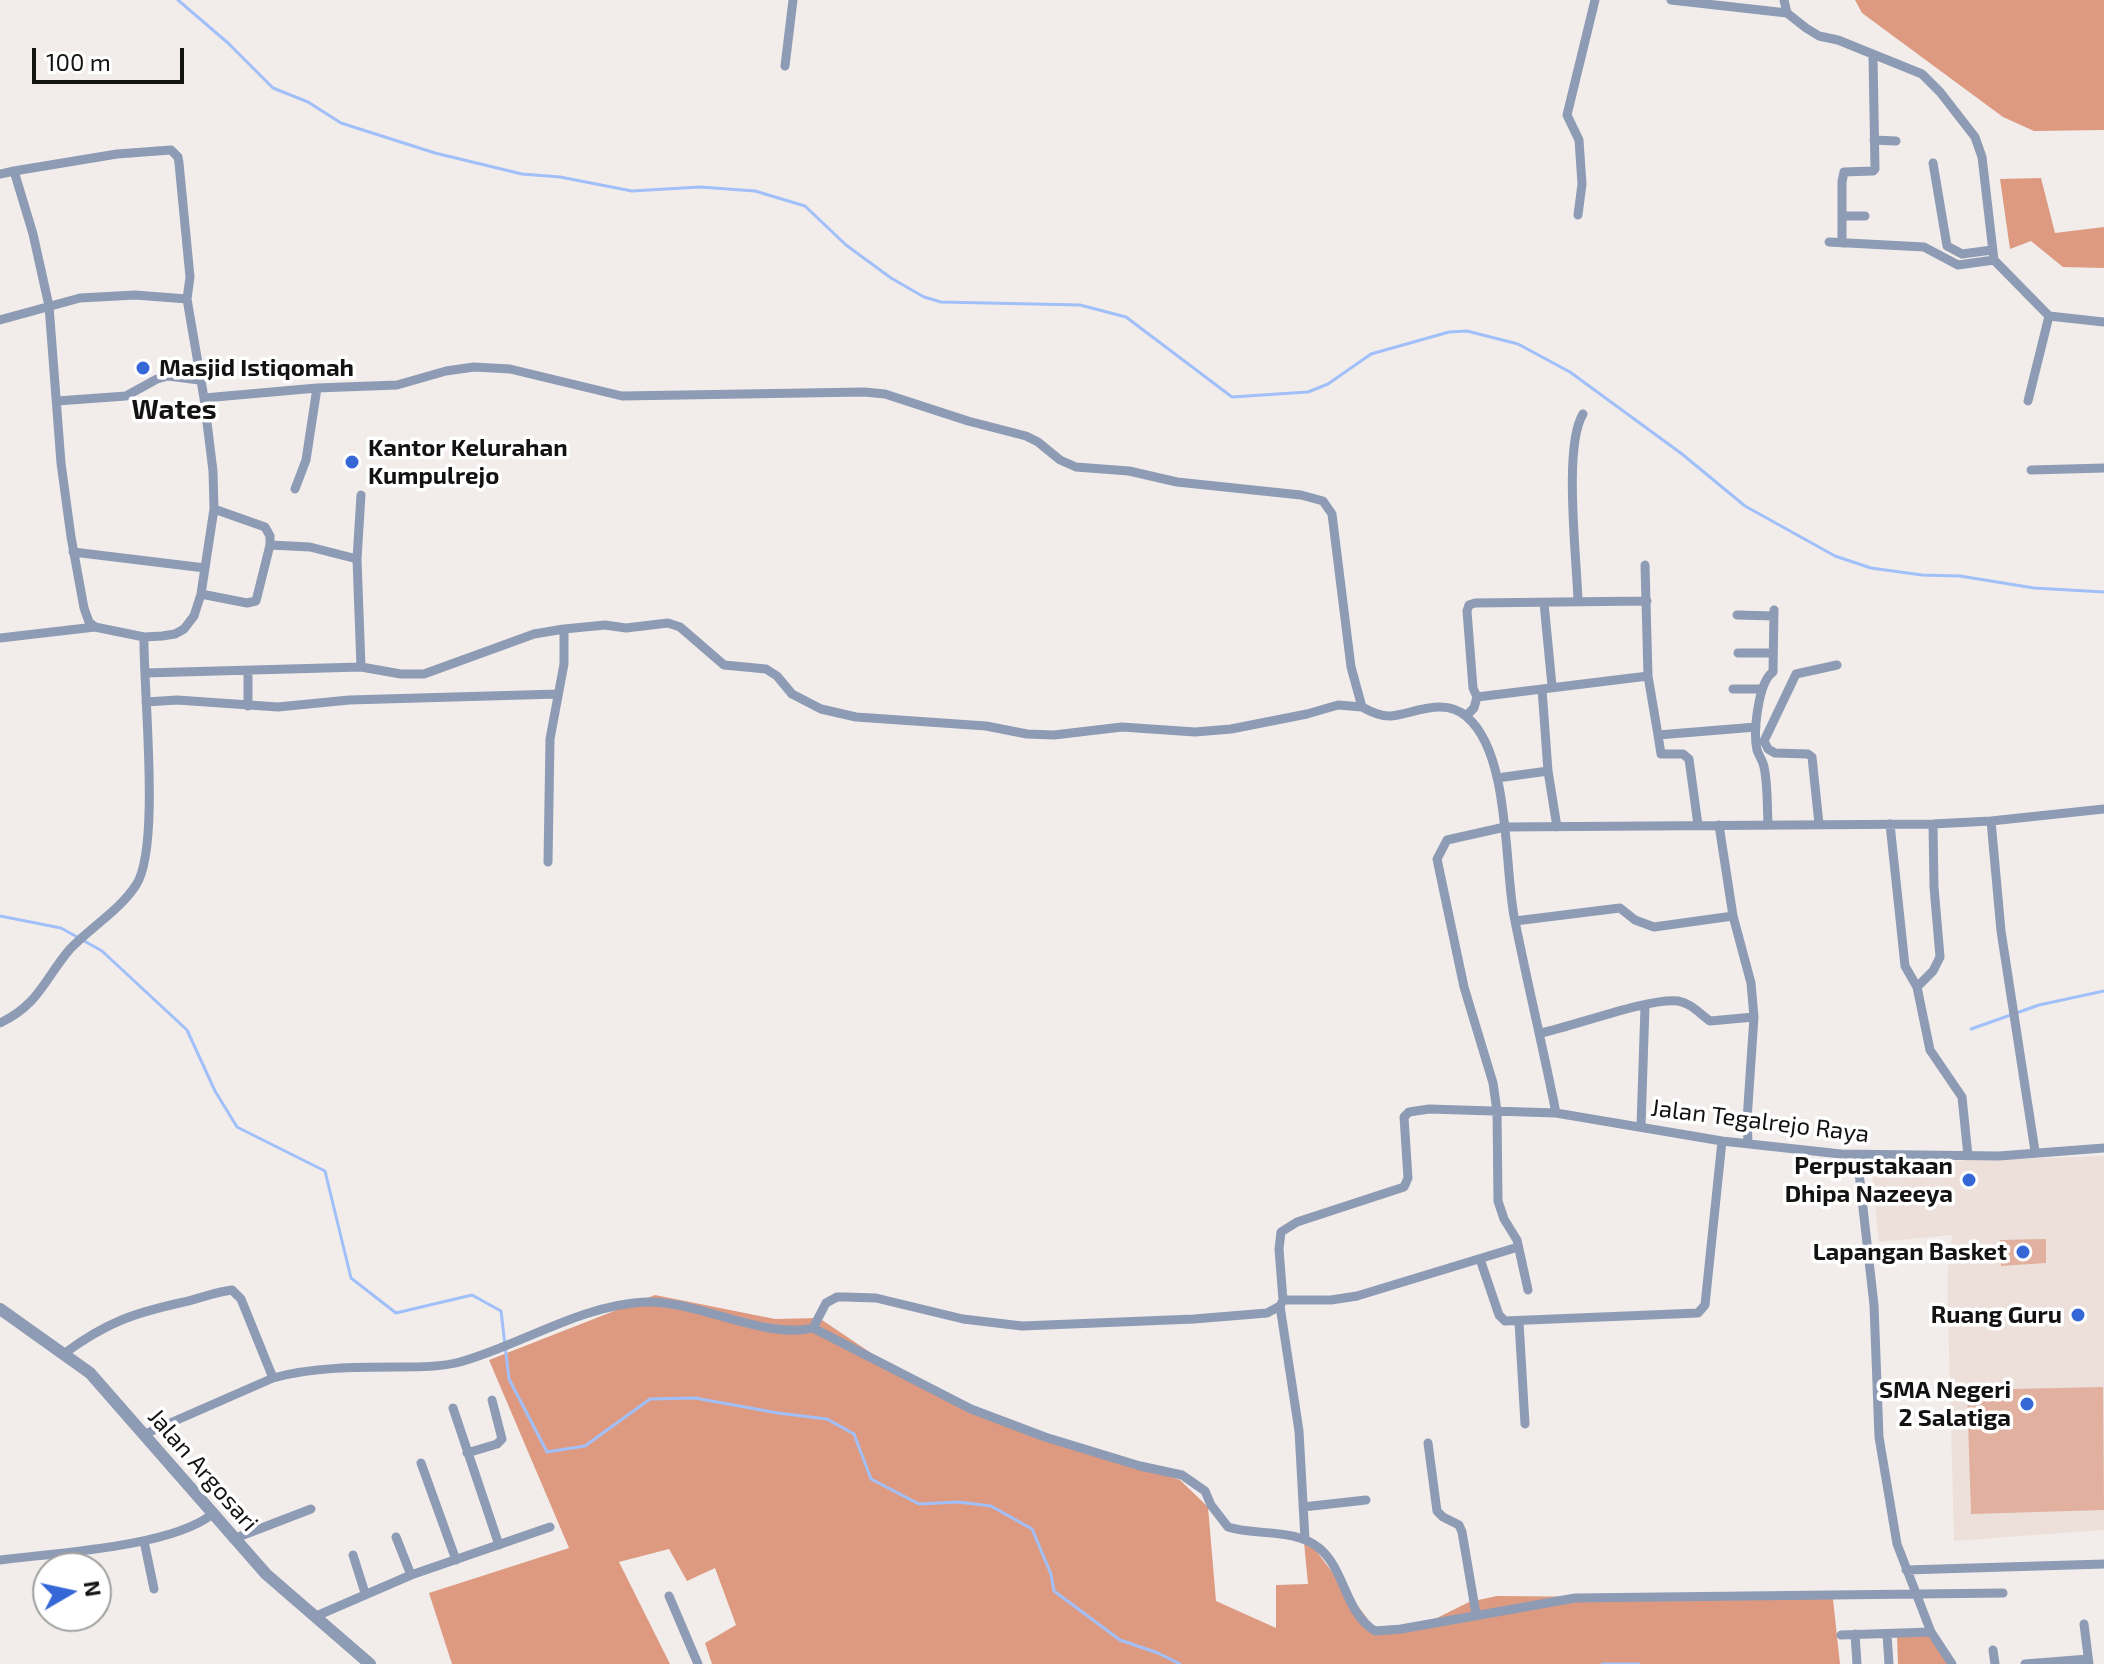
<!DOCTYPE html>
<html>
<head>
<meta charset="utf-8">
<style>
  body { margin:0 }
  #map { position:relative; width:2104px; height:1664px; overflow:hidden; background:#f2edeb; font-family:"Exo 2",sans-serif }
  canvas { display:block }
  .north { position:absolute; left:32px; top:1552px; width:80px; height:80px; box-sizing:border-box; background:#fff; border:2px solid #a1a1a0; border-radius:50%; rotate:81deg; font-size:22px; font-weight:700; line-height:32px; text-align:center; color:#141312 }
  .north::after { content:''; display:block; margin:auto; width:28px; height:36px; background:#3567d7; clip-path:polygon(50% 0,100% 100%,50% 72%,0 100%) }
  .scale { position:absolute; left:32px; top:48px; width:152px; height:36px; box-sizing:border-box; border:4px solid #141312; border-top:0; padding-left:10px; font-size:24px; line-height:28px; white-space:nowrap; color:#141312; -webkit-text-stroke:6px #fff; paint-order:stroke }
</style>
</head>
<body>
<div id="map">
<canvas width="2104" height="1664"></canvas>
<div class="north">N</div>
<div class="scale">100 m</div>
</div>
<script>
const g = document.querySelector('canvas').getContext('2d');
g.lineJoin = 'round';
function fill(path, color) {
  g.fillStyle = color;
  g.fill(path, 'evenodd');
}
function stroke(path, color, width, dash) {
  g.strokeStyle = color;
  g.lineWidth = width;
  g.lineCap = dash ? 'butt' : 'round';
  g.setLineDash(dash || []);
  g.stroke(path);
}
function write(font, color, halo, rows, align = 'center') {
  g.font = font + ' "Exo 2",sans-serif';
  g.lineWidth = 7;
  g.setLineDash([]);
  g.textBaseline = 'middle';
  g.strokeStyle = halo;
  g.fillStyle = color;
  for (const [text, x, y, turn = 0] of rows) {
    g.save();
    g.translate(x, y);
    g.rotate((+turn || 0) * Math.PI / 180);
    g.textAlign = isNaN(turn) ? turn : align;
    if (halo) g.strokeText(text, 0, 0);
    g.fillText(text, 0, 0);
    g.restore();
  }
}
fill(new Path2D(`
  M2104,1156V1530L1954,1541L1947,1278L1952,1235L1879,1242L1871,1166L1954,1161Z`), '#ede0db');
fill(new Path2D(`
  M2046,1239V1263L2001,1266L2000,1240Z
  M2103,1387L2104,1510L1971,1514L1967,1390Z`), '#e1b09e');
fill(new Path2D(`
  M1855,0H2104V130L2034,131L2003,117L1862,13Z
  M2041,178L2055,233L2104,227V268L2063,267L2031,241L2010,249L2000,179Z
  M655,1295L775,1319L819,1318L883,1361L973,1408L1180,1480L1208,1507L1216,1601L1276,1628V1585L1308,1584L1304,1542L1314,1548L1373,1626L1409,1632L1469,1602L1497,1596L1833,1599L1840,1664H712L705,1643L736,1625L715,1568L687,1581L669,1549L619,1562L670,1664H452L429,1593L569,1548L489,1360Z
  M1931,1633L1951,1664H1898L1897,1636Z`), '#dd9a81');
stroke(new Path2D(`
  M178,0L228,43L273,88L308,102L341,123L435,153L522,174L560,177L632,191L700,187L755,191L805,206L846,245L891,278L924,297L941,302L1080,305L1126,317L1232,397L1308,392L1328,384L1371,354L1449,332L1467,331L1518,344L1570,372L1682,454L1745,506L1835,556L1871,568L1922,575L1960,576L2034,588L2104,592
  M0,916L61,928L102,951L187,1030L215,1091L237,1127L325,1171L351,1278L396,1313L472,1295L501,1311L509,1379L547,1452L585,1446L650,1399L695,1398L778,1413L827,1419L854,1434L871,1479L919,1504L958,1502L991,1506L1032,1529L1051,1574L1054,1591L1120,1640L1158,1653L1180,1664
  M1971,1029L2039,1005L2104,991
  M1602,1664H1639`), '#a1bff8', 3);
stroke(new Path2D(`
  M1671,0L1787,13
  M1784,0L1787,13L1806,28L1819,36L1838,40L1922,74L1940,92L1975,137L1982,157L1994,260L2049,316L2104,322
  M785,66L793,0
  M1874,140L1896,141
  M1933,163L1947,246L1962,254L1992,250
  M0,174L14,171
  M1578,215L1582,184L1579,140L1567,115L1595,0
  M1842,216H1865
  M1829,242L1924,247L1958,265L1994,260
  M1842,243V182L1844,172L1873,171L1875,169L1873,56
  M187,299L190,277L179,163L178,157L171,150L117,154L14,171L33,234L49,306L61,463L71,537L84,608L89,622L95,627L144,637L162,636L175,634L184,629L194,616L201,594L214,509L213,471L204,398
  M0,320L80,298L135,295L187,299L204,398L317,388L397,385L446,371L474,367L510,369L622,396L864,392L885,394L968,421L1026,436L1038,442L1060,460L1076,467L1129,471L1177,482L1301,495L1323,501L1332,514L1351,667L1362,707C1371,712 1381,717 1391,716C1415,713 1445,697 1467,717C1510,754 1504,862 1514,916C1527,982 1543,1047 1556,1113
  M57,401L126,396L157,379L168,376L199,380
  M2028,401L2049,316
  M2031,470L2104,468
  M295,489L306,460L317,388
  M361,495L357,559L361,667
  M270,545L310,547L357,559
  M73,552L205,568
  M1645,565L1648,676L1658,735L1756,727
  M201,594L247,603L256,601L270,545V536L265,527L214,509
  M1647,601L1475,603L1469,605L1467,611L1473,688L1477,697L1648,676
  M1578,602C1577,560 1563,446 1583,414
  M1544,603L1552,686
  M1737,615L1774,616
  M564,629L605,625L626,628L668,623L680,627L724,665L766,669L777,676L792,694L821,709L856,717L986,726L1027,734L1054,735L1122,727L1195,732L1231,729L1307,714L1338,705L1362,707
  M0,638L95,627
  M1738,653H1773
  M248,672V706
  M145,673L361,667L401,674H424L534,634L564,629V664L550,739L548,862
  M1542,689L1548,771L1557,827
  M1733,689H1762
  M146,702L177,700L278,707L349,700L558,694
  M1466,716L1474,708L1477,697
  M1658,735L1661,754H1683L1689,759L1698,825
  M1497,778L1548,771
  M1991,821L2001,931L2035,1151
  M1768,824C1767,806 1768,785 1764,767C1763,761 1759,756 1757,750C1753,733 1758,682 1773,672L1774,610
  M1819,824L1812,757L1808,754L1775,753L1768,749L1764,741L1796,674L1837,665
  M1890,824L1905,966L1917,987
  M1933,824L1934,887L1940,957L1933,971L1917,987L1930,1050L1962,1097L1968,1156
  M1719,825L1733,916L1751,983L1754,1017L1747,1120L1748,1142
  M1515,921L1620,908L1635,920L1654,927L1733,916
  M0,1023C39,1005 45,978 70,949C91,927 120,910 136,885C161,848 143,689 144,637
  M1541,1033C1575,1026 1647,998 1678,1001C1691,1003 1700,1014 1710,1021L1754,1017
  M1641,1126L1645,1006
  M1857,1155L1874,1305L1879,1437L1897,1544L1931,1632L1952,1664
  M1480,1259L1499,1315L1505,1321L1698,1313L1705,1305L1722,1141
  M1528,1290L1517,1240L1504,1219L1498,1201L1497,1111L1493,1083L1464,987L1437,859L1447,840L1505,827L1933,824L1991,821L2104,809
  M1283,1300H1331L1357,1296L1518,1247
  M1280,1306L1299,1431L1305,1539
  M1519,1322L1525,1424
  M813,1328L971,1409L1045,1437L1140,1466L1182,1475L1205,1491L1211,1505L1228,1527C1256,1536 1295,1528 1319,1548C1345,1569 1345,1613 1375,1631L1401,1629L1575,1598L2003,1593
  M65,1353C107,1322 134,1313 184,1302C200,1298 216,1292 232,1290L241,1299L273,1378C312,1367 358,1367 400,1367C420,1367 441,1367 460,1362C521,1345 581,1305 645,1302C697,1300 764,1340 813,1328L826,1303L837,1297H845L876,1298L963,1319L1022,1326L1194,1319L1267,1313L1280,1306L1283,1300L1279,1249L1281,1232L1297,1222L1404,1187L1408,1178L1404,1117L1409,1112L1429,1109L1556,1113L1722,1141L1841,1154L1999,1156L2104,1148
  M453,1408L499,1545
  M145,1434L273,1378
  M1428,1443L1437,1511L1443,1517L1459,1525L1462,1532L1476,1614
  M467,1453L497,1444L502,1439L492,1400
  M421,1463L456,1560
  M1303,1507L1366,1500
  M396,1537L411,1575
  M233,1539L311,1509
  M144,1541L154,1589
  M353,1555L365,1593
  M0,1560C54,1553 170,1547 211,1515
  M1906,1570L2104,1564
  M669,1596L698,1664
  M314,1617L411,1575L550,1527
  M2084,1624L2089,1664
  M1855,1634L1857,1664
  M1887,1634L1889,1664
  M1841,1635L1931,1632
  M1993,1650L1995,1664
  M2025,1664L2088,1659`), '#8e9bb4', 9);
stroke(new Path2D(`
  M0,1309L90,1373L266,1574L370,1664`), '#8e9bb4', 12);
for (const [x, y, r, color] of [
  [143,368,8,"#3567d7"],
  [352,462,8,"#3567d7"],
  [1969,1180,8,"#3567d7"],
  [2023,1252,8,"#3567d7"],
  [2078,1315,8,"#3567d7"],
  [2027,1404,8,"#3567d7"]
]) {
  const dot = new Path2D();
  dot.arc(x, y, r, 0, 2 * Math.PI);
  g.fillStyle = color;
  g.fill(dot);
  stroke(dot, '#fff', 3);
}
write('bold 24px', '#141312', '#fff', [
  ["Masjid Istiqomah",159,368,"left"],
  ["Kantor Kelurahan",368,448,"left"],
  ["Kumpulrejo",368,476,"left"],
  ["Perpustakaan",1953,1166],
  ["Dhipa Nazeeya",1953,1194],
  ["Lapangan Basket",2007,1252],
  ["Ruang Guru",2062,1315],
  ["SMA Negeri",2011,1390],
  ["2 Salatiga",2011,1418]
], 'right');
write('24px', '#141312', '#fff', [
  ["Jalan Tegalrejo Raya",1760,1121,7],
  ["Jalan Argosari",203,1470,49]
]);
write('bold 28px', '#141312', '#fff', [
  ["Wates",174,410]
]);
</script>
</body>
</html>
